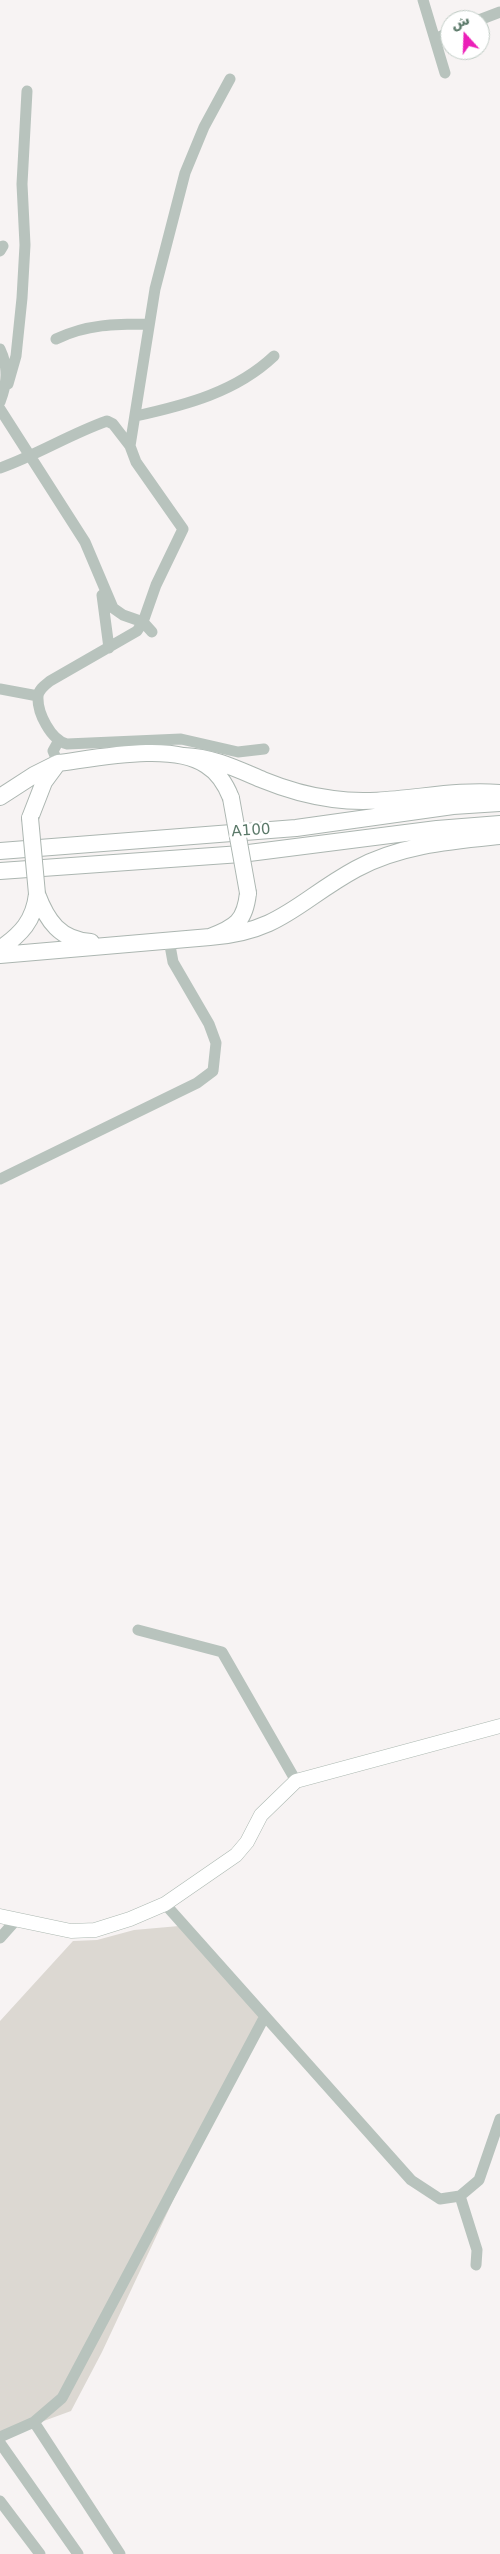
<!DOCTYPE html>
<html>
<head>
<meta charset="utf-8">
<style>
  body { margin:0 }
  #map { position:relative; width:500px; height:2554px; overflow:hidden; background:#f7f3f3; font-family:"DejaVu Sans",Cairo,sans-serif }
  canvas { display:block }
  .north { position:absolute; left:440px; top:10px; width:50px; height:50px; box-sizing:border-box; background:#fff; border:1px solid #becac3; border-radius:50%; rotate:340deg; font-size:14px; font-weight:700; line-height:20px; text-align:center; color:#5c7a6a }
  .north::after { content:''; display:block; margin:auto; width:18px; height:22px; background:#eb1fb8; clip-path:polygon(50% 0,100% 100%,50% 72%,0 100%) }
</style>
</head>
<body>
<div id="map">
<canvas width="500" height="2554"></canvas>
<div class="north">ش</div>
</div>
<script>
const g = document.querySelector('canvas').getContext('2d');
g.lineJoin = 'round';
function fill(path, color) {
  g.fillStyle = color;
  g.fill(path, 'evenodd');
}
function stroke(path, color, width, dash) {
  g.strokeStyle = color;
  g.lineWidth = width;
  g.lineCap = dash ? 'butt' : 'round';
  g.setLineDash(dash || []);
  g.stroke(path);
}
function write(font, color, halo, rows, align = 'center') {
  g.font = font + ' "DejaVu Sans",sans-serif';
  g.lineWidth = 5;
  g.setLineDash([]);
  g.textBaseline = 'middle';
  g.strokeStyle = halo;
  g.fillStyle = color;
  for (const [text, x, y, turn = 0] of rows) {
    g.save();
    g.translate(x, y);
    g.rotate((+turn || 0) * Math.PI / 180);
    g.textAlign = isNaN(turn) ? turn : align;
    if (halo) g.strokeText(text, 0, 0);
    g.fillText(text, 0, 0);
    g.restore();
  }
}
fill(new Path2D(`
  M179,1926L260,2015L102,2352L71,2411L0,2437V2021L73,1941L97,1940L134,1930Z`), '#dcd8d2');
const major = new Path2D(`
  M0,1916L71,1931L95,1930L130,1919L165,1904L236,1855L247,1842L261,1815L296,1781L500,1726`);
const highway = new Path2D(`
  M184,756C213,757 237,769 263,780C285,789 309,796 333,799C389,807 444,788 500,793
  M0,797L34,775L56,764
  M30,818L44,782L58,763C97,758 173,742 206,765C219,773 226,785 231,798
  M0,851L296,828L453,806L500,803
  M0,871L241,854L437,829L500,824
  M37,894C47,921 60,940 91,942
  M210,937C281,932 299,900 356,869C400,845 451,841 500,836
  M0,949C21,934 34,921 37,894
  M0,955L210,937C236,927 245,921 248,893`);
stroke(major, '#acb8b1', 15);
stroke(highway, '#acb6b1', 18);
stroke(new Path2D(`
  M423,0L445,73
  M479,20L500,12
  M435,39L450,32
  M230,79L204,127L185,173L155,289L130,446L136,462L183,529L156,585L143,622L137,631L50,681C45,685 39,689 38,696C37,713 51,740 67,744L181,739L238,752L264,749
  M0,251L3,246
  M56,339C87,324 116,324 149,324
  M0,349C9,368 7,384 0,402
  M8,384L16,356L22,298L25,245L22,184L27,91
  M0,409L85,542L113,608L123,615L143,622L152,632
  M136,416C186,405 236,392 274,356
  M0,468C37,455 70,434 107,421L113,424L130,446
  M102,595L109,648
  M0,689L38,696
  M58,763L53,751L58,742
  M0,1179L197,1083L213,1071L216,1043L209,1024L173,962L169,940
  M138,1630L222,1652L296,1781
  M165,1904L411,2180L440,2199L460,2196L479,2180L500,2119
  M0,1938L16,1920
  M460,2196L477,2250L476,2265
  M34,2422L120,2554
  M0,2437L34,2422L62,2398L265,2016
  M0,2443L78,2554
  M0,2501L40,2554`), '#b8c3bd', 11);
stroke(major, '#fff', 14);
stroke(highway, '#fff', 16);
const highwayBridge = new Path2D(`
  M231,798L248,893
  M30,818L37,894`);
stroke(highwayBridge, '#acb6b1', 18, []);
stroke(highwayBridge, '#fff', 16);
write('15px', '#5c7a6a', '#fff', [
  ["A100",251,831,-4]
]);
</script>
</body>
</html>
